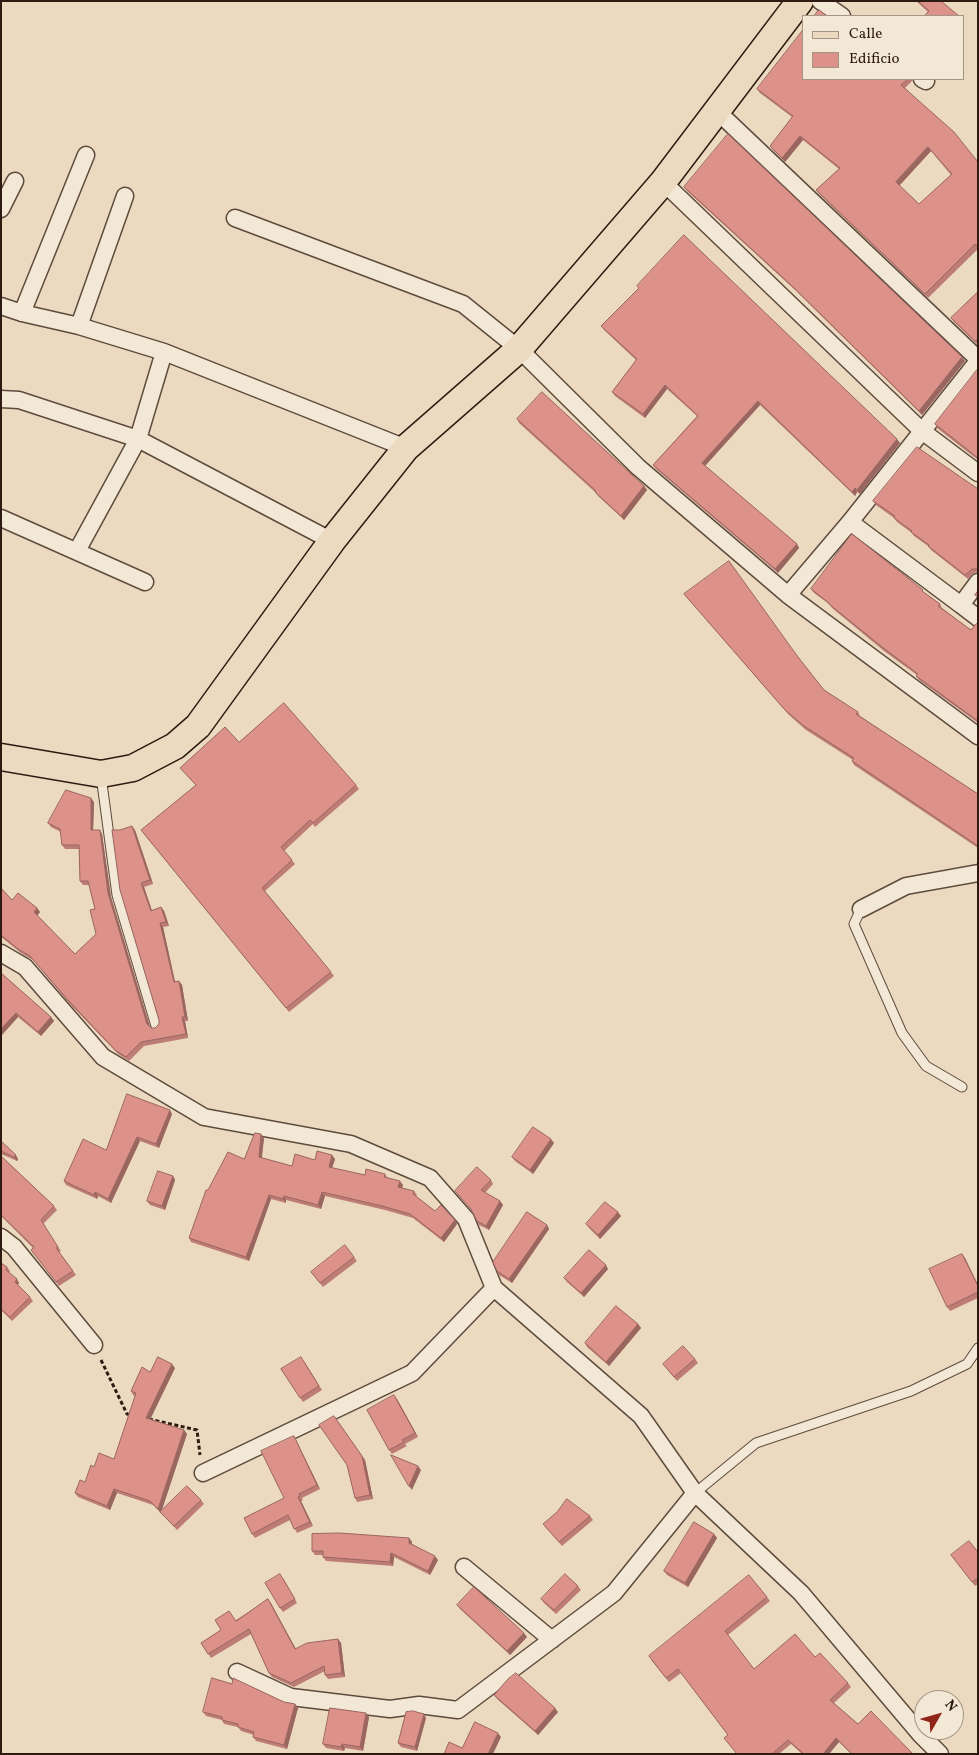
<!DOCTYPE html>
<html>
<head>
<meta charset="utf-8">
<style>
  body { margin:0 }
  #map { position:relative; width:979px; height:1755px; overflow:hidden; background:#ecdac0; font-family:Vollkorn,serif }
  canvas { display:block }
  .frame { position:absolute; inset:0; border:2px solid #2d1b11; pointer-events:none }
  .legend { position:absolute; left:802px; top:15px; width:162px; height:65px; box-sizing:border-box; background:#f3e7d6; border:1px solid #a49587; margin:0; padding:6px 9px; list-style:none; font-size:15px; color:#2d1b11 }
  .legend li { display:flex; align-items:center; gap:10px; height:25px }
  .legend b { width:25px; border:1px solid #a49587 }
  .north { position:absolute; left:914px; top:1690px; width:50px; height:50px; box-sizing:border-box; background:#f3e7d6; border:1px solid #a49587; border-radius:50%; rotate:52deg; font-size:14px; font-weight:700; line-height:20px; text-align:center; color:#2d1b11 }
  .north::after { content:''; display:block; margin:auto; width:18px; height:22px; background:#8f2418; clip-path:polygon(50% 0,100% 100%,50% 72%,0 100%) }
</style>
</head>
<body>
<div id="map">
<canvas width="979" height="1755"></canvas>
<div class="frame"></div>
<ul class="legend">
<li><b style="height:6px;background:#ecdac0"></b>Calle</li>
<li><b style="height:14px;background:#dc9189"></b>Edificio</li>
</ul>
<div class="north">N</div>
</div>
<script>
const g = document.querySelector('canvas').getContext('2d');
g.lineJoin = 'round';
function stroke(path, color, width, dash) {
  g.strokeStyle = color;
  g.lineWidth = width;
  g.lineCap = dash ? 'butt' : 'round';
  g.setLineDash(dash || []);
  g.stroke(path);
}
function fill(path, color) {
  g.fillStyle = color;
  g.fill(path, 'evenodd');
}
const service = new Path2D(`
  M101,776L117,895L156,1026
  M861,909L854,924L902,1033L926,1066L962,1087
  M695,1493L756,1443L911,1391L967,1364L978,1348`);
const minor = new Path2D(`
  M820,1L842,16
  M922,79L926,81
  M717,111L978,359
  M663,182L922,431L978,473
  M1,209L15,181
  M235,218L463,304L519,349L638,467L788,595L978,736
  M1,306L22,313L79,326L164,352L406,448
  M22,313L86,155
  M79,326L125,196
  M1,399L19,400L138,439L332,541
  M1,518L145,582
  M850,522L961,605L978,582
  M77,551L138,439L164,352
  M788,595L850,522L978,361
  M961,605L978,618
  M861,909L906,886L978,873
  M1,953L25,967L103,1057L204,1117L351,1144L430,1178L466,1219L494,1288L641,1416L695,1493L801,1593L921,1735L940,1754
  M1,1237L14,1247L94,1345
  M203,1473L412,1373L494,1288
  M464,1567L552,1640
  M237,1672L291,1697L390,1709L419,1705L458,1710L614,1593L695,1493`);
const primary = new Path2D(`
  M1,757L101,774L133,768L175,746L198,726L332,541L406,448L519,349L663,182L800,1`);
stroke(service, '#5d4b3d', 11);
stroke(minor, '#5d4b3d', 19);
stroke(primary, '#2d1b11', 29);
stroke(new Path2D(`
  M101,1360L127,1414L133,1415
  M149,1419L197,1430L200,1455`), '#2d1b11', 3, [4, 2.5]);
stroke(service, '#f3e7d6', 9);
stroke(minor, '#f3e7d6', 16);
stroke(primary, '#ecdac0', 26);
fill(new Path2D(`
  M916,1H941L928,12Z
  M803,79H913L912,81L905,88L978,162V249L928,298L819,194L816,190L839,169L803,140L785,162L773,150L770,146L792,117L760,93L757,89ZM931,151L951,175L919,204L899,186Z
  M684,187L965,361L922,415L795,290L687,191Z
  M978,292V345L954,322L951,318Z
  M601,326L900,443L860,494L857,492L855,496L760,405L705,466L797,544L799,548L778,573L656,469L653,465L697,416L667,389L645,418L615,396L612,392L636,360L604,330Z
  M978,371V460L937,428L935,424Z
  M517,419L644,486L647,490L624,520L598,496L595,492L519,423Z
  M978,489V572L974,573L968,579L931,550L928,546L914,536L912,533L897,522L894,518L876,505L873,501Z
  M811,589L926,594L940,604L942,608L971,630L978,623V723L919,680L916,676L917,675L884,651L832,608L829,604L814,593Z
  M684,594L798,657L824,690L858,712L860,716L978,794V848L854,765L852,761L853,760L806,730L788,714Z
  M239,742L356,785L359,789L315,827L313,824L284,851L295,864L265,891L334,976L289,1012L144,834L196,785L180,768Z
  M94,802L93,830H100L102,834L111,897L150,1026L151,1028H155L159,1024V1020L135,830L153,884L144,887L152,910L161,907L164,911L169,926L163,927L175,982L179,981L182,985L188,1021H185L188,1038L144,1046L129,1061L118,1054L69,1003L33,960L21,953L1,937V888L12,900L37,908L40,912L37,916L75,954L96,934L95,909L89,885H83L80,881L79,849H65L62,845L61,832L51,827L48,823Z
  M1,973L51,1017L54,1021L41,1036L18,1017L1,1036Z
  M172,1114L159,1148L140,1141L111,1203L98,1196L97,1199L66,1185L64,1181L106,1150Z
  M264,1138L262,1158L292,1166L315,1160L335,1159L332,1168L365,1175L385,1174L388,1178L403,1185L402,1188L414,1191L417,1195L416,1196L435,1211L455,1220L457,1224L444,1242L413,1218L385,1210L325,1196L321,1209L286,1200V1203L271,1199L249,1261L191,1242L189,1238L208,1190L244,1159Z
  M1,1141L18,1159L17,1161L1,1154Z
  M554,1143L533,1174L515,1161L512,1157Z
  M1,1156L54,1206L57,1210L43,1224L61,1251L59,1252L76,1275L59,1286L31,1250L33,1248L1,1216Z
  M173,1176L175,1180L165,1210L150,1205L147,1201Z
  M491,1180L493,1184L485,1193L500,1201L503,1205L489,1230L479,1225L477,1221L472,1210L455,1191Z
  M621,1216L600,1239L589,1228L586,1224Z
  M547,1225L549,1229L512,1283L499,1275L497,1271Z
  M962,1254L965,1258L978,1285V1298L950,1311L947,1307Z
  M354,1257L357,1261L323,1287L311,1272Z
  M1,1263L7,1267L10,1271L9,1273L19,1283L18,1285L30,1297L33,1301L12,1321L1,1310Z
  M608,1269L584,1297L567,1282L564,1278Z
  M638,1324L641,1328L609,1366L587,1347L585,1343Z
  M695,1359L698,1363L677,1381L663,1364Z
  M304,1361L322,1390L303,1402L281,1369Z
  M175,1368L150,1419L184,1430L187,1434L161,1511L201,1500L204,1504L177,1530L153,1505L117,1493L110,1510L78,1497L75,1493L85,1482L94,1467L114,1459L135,1396L133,1395L131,1391L150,1372Z
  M397,1399L418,1437L405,1444L407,1446L392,1454L389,1450Z
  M334,1416L365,1460L373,1499L357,1502L355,1498L347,1465Z
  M294,1436L296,1440L320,1489L302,1498L303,1500L301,1501L313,1526L297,1533L290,1520L255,1538L252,1534L284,1498Z
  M590,1516L593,1520L562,1546L543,1524Z
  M714,1534L717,1538L688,1587L667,1575L664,1571Z
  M409,1538L412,1542V1544L438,1560L430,1575L394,1557L393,1566L326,1561L323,1557V1555H315L312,1551Z
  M978,1552V1584L975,1586L954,1559Z
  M283,1578L297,1603L283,1612L280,1608Z
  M578,1586L581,1590L556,1614L544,1603L541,1599Z
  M767,1597L770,1601L728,1635L754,1669L815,1657L848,1683L851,1687L834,1703L858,1724L913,1754H851L839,1742L829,1754H802L791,1744L779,1754H737L724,1738L728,1735L681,1673L669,1682L651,1660Z
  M268,1599L296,1649L338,1639L341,1643L345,1677L328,1679L325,1675V1671L294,1687L272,1677L269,1673L251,1634L211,1658L201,1643Z
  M457,1605L527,1637L510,1655L460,1609Z
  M494,1695L558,1712L538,1735L497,1699Z
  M284,1702L295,1704L298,1708L287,1749L256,1741L253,1737L254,1735L241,1731L238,1727L224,1724L222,1720L206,1716L203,1712Z
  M369,1717L363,1751L345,1748L344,1751L326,1748L323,1744Z
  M426,1718L417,1751L401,1747L398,1743Z`), '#bd7d76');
fill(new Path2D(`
  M800,136L803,140L785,162L782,158Z
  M928,147L931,151L899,186L896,182Z
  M962,357L965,361L922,415L919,411Z
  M665,385L667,389L645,418L643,414Z
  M758,401L760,405L704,467L702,463Z
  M897,439L900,443L860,494L857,490Z
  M644,486L647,490L624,520L621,516Z
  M855,488L857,492L855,496L852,492Z
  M797,544L799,548L778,573L775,569Z
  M91,798L94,802L93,834L91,830Z
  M132,826L135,830L153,884L150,880Z
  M100,830L102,834L111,897L150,1028L147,1024L108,893Z
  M141,883L144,887L153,915L151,911Z
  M161,907L164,911L169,926L166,922Z
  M37,908L40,912L37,916L34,912Z
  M160,923L163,927L176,986L174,982Z
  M179,981L182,985L188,1021L185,1017Z
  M16,1013L18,1017L1,1036V1029Z
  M51,1017L54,1021L41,1036L38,1032Z
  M182,1017L185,1021L188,1038L186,1034Z
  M170,1110L172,1114L159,1148L156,1144Z
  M261,1134L264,1138L261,1161L259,1157Z
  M137,1137L140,1141L111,1203L108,1199Z
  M551,1139L554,1143L533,1174L530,1170Z
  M16,1155L18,1159L17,1161L14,1157Z
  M332,1155L335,1159L331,1171L329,1167Z
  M173,1176L175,1180L165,1210L162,1206Z
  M400,1181L403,1185L401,1191L398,1187Z
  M95,1192L98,1196L97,1199L94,1195Z
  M322,1192L325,1196L321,1209L318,1205Z
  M269,1195L271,1199L249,1261L246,1257Z
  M284,1196L286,1200V1203L283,1199Z
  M500,1201L503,1205L489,1230L486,1226Z
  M618,1212L621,1216L600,1239L598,1235Z
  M455,1220L457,1224L444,1242L441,1238Z
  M547,1225L549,1229L512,1283L509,1279Z
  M962,1254L965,1258L978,1285V1286Z
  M606,1265L608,1269L584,1297L581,1293Z
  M17,1279L19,1283L17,1286L15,1282Z
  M638,1324L641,1328L609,1366L606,1362Z
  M172,1364L175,1368L149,1422L146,1418Z
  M394,1395L397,1399L418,1437L415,1433Z
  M184,1430L187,1434L161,1513L158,1509Z
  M294,1436L296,1440L320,1489L317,1485Z
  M362,1456L365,1460L373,1499L370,1495Z
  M418,1466L421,1470L412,1490L409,1486Z
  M114,1489L117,1493L110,1510L107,1506Z
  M298,1497L301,1501L313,1526L310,1522Z
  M714,1534L717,1538L688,1587L685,1583Z
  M409,1538L412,1542L411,1547L409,1543Z
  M391,1553L394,1557L393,1566L390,1562Z
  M435,1556L438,1560L430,1575L428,1571Z
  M268,1599L271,1603L298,1653L295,1649Z
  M524,1633L527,1637L510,1655L507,1651Z
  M338,1639L341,1643L345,1677L342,1673Z
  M295,1704L298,1708L287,1749L284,1745Z
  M555,1708L558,1712L538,1735L535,1731Z
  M366,1713L369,1717L363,1751L360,1747Z
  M424,1714L426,1718L417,1751L415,1747Z
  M498,1733L501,1737L493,1754H488Z
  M836,1738L839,1742L829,1754H823Z
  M342,1744L345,1748L344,1751L341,1747Z`), '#9a6660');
const building = new Path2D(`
  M918,1H941L959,16H924L929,11Z
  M819,10L827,16H814Z
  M803,30V79H908L901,85L954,132L978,162V247L975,244L925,294L816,190L840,168L800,136L782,158L770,146L793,116L757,89ZM928,147L952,174L919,204L896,182Z
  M728,134L962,357L919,411L792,286L684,187Z
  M684,235L897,439L857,490L855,488L852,492L758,401L702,463L797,544L775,569L653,465L698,416L665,385L643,414L612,392L637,359L601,326L639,288L637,286Z
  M978,292V339L975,341L951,318Z
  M977,370L978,371V458L935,424Z
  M542,392L644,486L621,516L595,492L596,491L517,419Z
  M917,447L978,489V569H972L965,575L928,546L929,545L911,532L912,531L894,518L895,516L873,501Z
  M852,534L923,590L922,591L940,604L938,606L971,630L976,624L978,623V721L916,676L918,674L882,647L829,604V603L811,589Z
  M729,561L798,657L824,690L858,712L856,714L978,794V846L852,761L854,758L804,726L785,710L684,594Z
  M978,591V597L975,595Z
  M284,703L356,785L313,823L310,820L281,847L292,860L262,888L331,972L286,1008L141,830L196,785L180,768L225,727L239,742Z
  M66,790L91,798V830H100L108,893L147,1024L151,1028H155L159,1024V1020L120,890L112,830H120L132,826L150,880L141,883L151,911L161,907L166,922L160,923L174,982L179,981L185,1017H182L186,1034L141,1042L126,1057L115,1050L67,999L30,956L18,949L1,935V888L12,900L18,893L37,908L34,912L75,954L96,934L90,910L95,909L88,881H80L79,845H62L60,829L48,823Z
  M1,973L51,1017L38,1032L16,1013L1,1029Z
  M127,1094L170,1110L156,1144L137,1137L108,1199L95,1192L94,1195L64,1181L83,1139L106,1150Z
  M533,1127L551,1139L530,1170L512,1157Z
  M255,1133L261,1134L259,1157L292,1166L295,1154L315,1160L317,1151L332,1155L329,1167L365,1175L366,1169L385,1174L384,1177L400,1181L398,1187L414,1191L413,1194L435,1211L441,1205L455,1220L441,1238L410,1214L382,1206L322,1192L318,1205L284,1196L283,1199L269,1195L246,1257L189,1238L206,1190H208L228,1152L244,1159Z
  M1,1141L16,1155L14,1157L1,1151Z
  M1,1156L54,1206L41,1220L58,1247L56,1248L73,1271L56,1282L31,1250L34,1247L1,1215Z
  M477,1167L491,1180L481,1190L500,1201L486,1226L477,1221L471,1209L455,1191Z
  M158,1171L173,1176L162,1206L147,1201Z
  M605,1202L618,1212L598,1235L586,1224Z
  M527,1212L547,1225L509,1279L497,1271L493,1262Z
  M345,1245L354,1257L320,1283L311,1272Z
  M589,1250L606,1265L581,1293L564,1278Z
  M962,1254L978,1286V1292L947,1307L929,1269Z
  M1,1263L7,1267L6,1270L17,1279L15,1282L30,1297L10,1317L1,1309Z
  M616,1306L638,1324L606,1362L585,1343Z
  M683,1346L695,1359L674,1377L663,1364Z
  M158,1357L172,1364L146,1418L184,1430L158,1509L150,1501L114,1489L107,1506L75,1493L80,1480L85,1482L91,1465L94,1467L99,1453L114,1459L136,1393L131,1391L142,1367L150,1372Z
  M301,1357L319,1386L300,1398L281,1369Z
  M394,1395L415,1433L402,1440L404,1442L389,1450L367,1410Z
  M334,1416L362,1456L370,1495L355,1498L347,1465L319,1425Z
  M294,1436L317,1485L299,1494L300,1496L298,1497L310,1522L294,1529L288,1515L252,1534L244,1518L284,1498L261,1451Z
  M391,1455L418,1466L409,1486Z
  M187,1486L201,1500L174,1526L160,1512Z
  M567,1499L590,1516L559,1542L543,1524L557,1512Z
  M694,1522L714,1534L685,1583L664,1571Z
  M340,1533L409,1538V1543L435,1556L428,1571L391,1553L390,1562L323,1557V1551H312V1534Z
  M969,1541L978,1552V1578L972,1582L951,1555Z
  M280,1574L295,1599L280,1608L265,1583Z
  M565,1574L578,1586L554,1610L541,1599Z
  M749,1575L767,1597L725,1631L754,1669L795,1634L815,1657L820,1653L848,1683L830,1700L858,1724L871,1711L913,1754H852L836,1738L823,1754H804L788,1740L772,1754H737L724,1738L728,1735L678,1669L666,1678L649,1656Z
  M474,1587L524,1633L507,1651L457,1605Z
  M268,1599L295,1649L307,1643L338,1639L342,1673L325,1675L324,1666L291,1683L269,1673L249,1629L208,1654L201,1643L221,1630L215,1620L229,1611L236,1621Z
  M516,1673L555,1708L535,1731L494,1695L508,1679Z
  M212,1678L232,1684L233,1678L284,1702L295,1704L284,1745L253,1737L254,1732L238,1727V1724L222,1720V1717L203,1712Z
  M330,1708L366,1713L360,1747L342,1744L341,1747L323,1744Z
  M413,1711L424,1714L415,1747L398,1743L406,1712Z
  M475,1722L498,1733L488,1754H444L449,1742L462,1748Z`);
fill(building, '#dc9189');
stroke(building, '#9a6660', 1);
</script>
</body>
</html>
